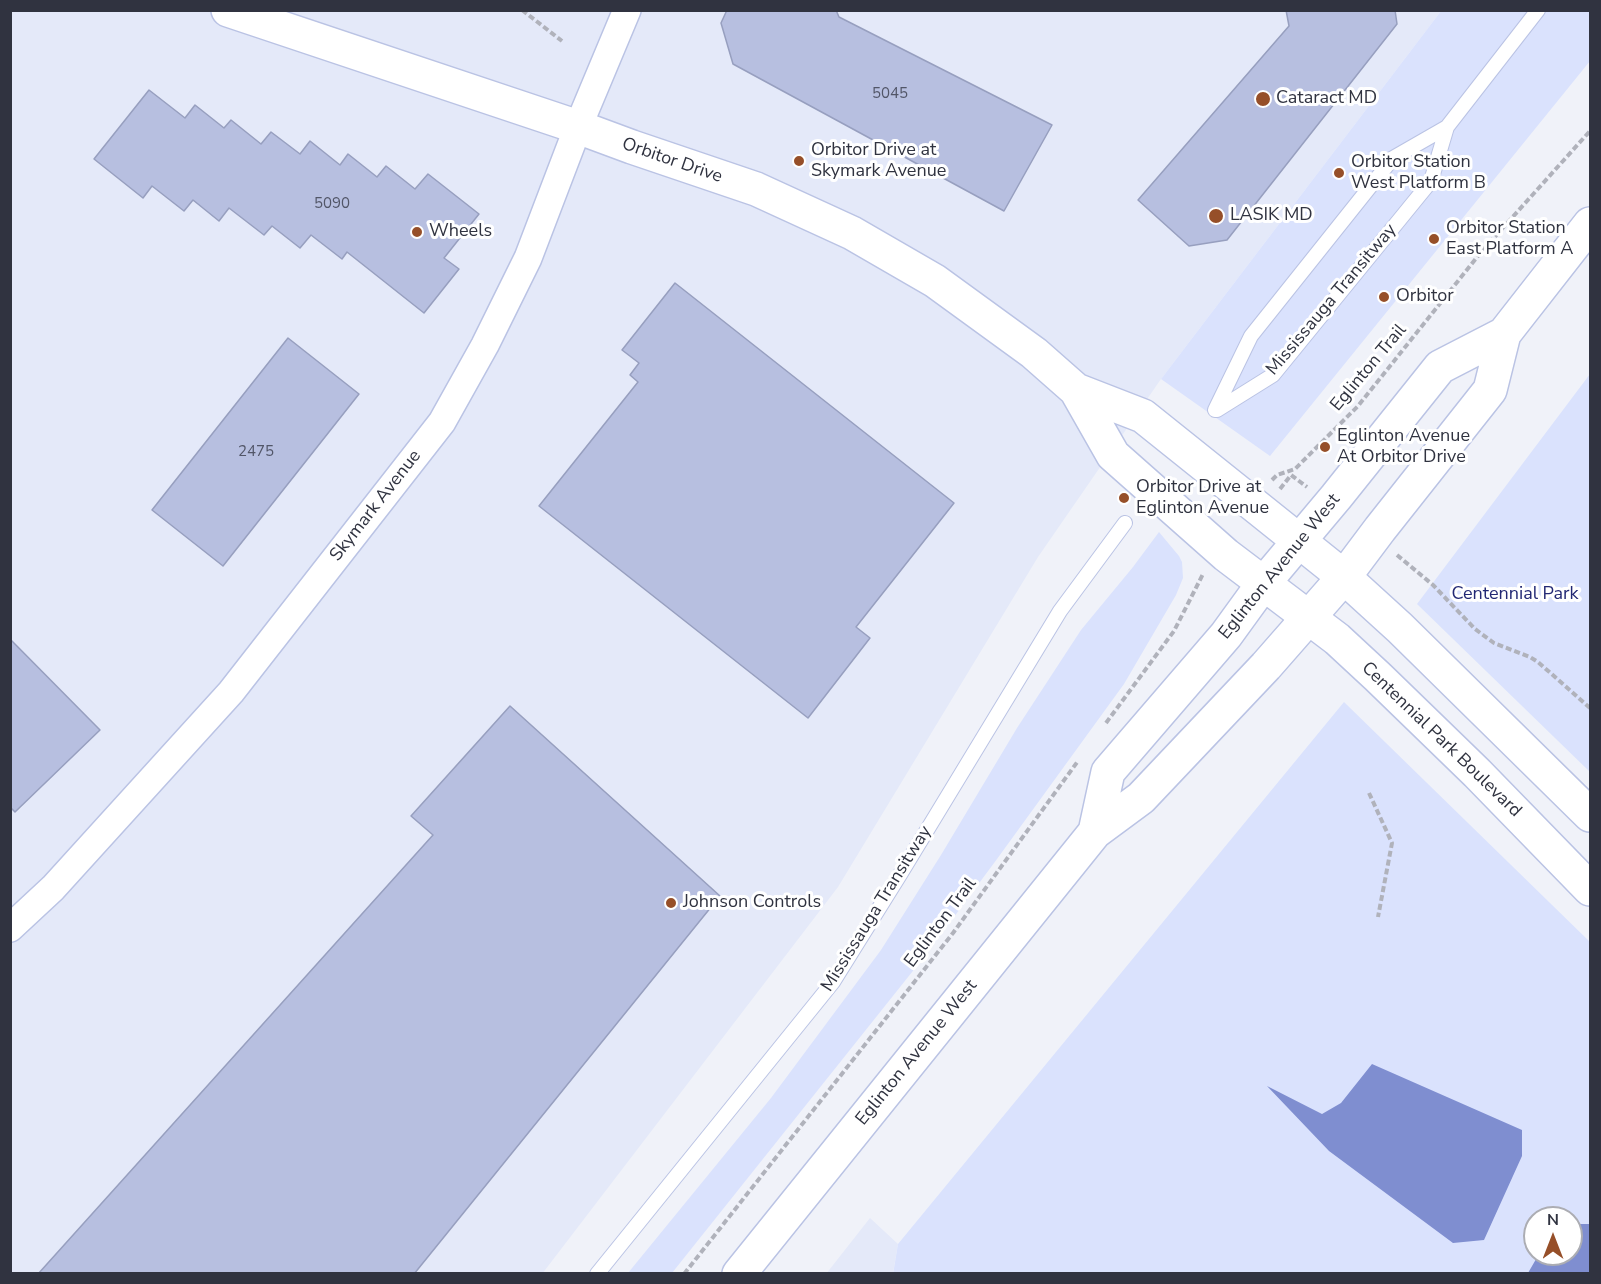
<!DOCTYPE html>
<html>
<head>
<meta charset="utf-8">
<style>
  body { margin:0 }
  #map { position:relative; width:1601px; height:1284px; overflow:hidden; background:#f0f2f9; font-family:"Nunito Sans",sans-serif }
  canvas { display:block }
  .frame { position:absolute; inset:0; border:12px solid #303340; pointer-events:none }
  .north { position:absolute; left:1523px; top:1206px; width:60px; height:60px; box-sizing:border-box; background:#fff; border:2px solid #acadb3; border-radius:50%; rotate:0deg; font-size:16px; font-weight:700; line-height:24px; text-align:center; color:#303340 }
  .north::after { content:''; display:block; margin:auto; width:21px; height:27px; background:#964f29; clip-path:polygon(50% 0,100% 100%,50% 72%,0 100%) }
</style>
</head>
<body>
<div id="map">
<canvas width="1601" height="1284"></canvas>
<div class="frame"></div>
<div class="north">N</div>
</div>
<script>
const g = document.querySelector('canvas').getContext('2d');
g.lineJoin = 'round';
function fill(path, color) {
  g.fillStyle = color;
  g.fill(path, 'evenodd');
}
function stroke(path, color, width, dash) {
  g.strokeStyle = color;
  g.lineWidth = width;
  g.lineCap = dash ? 'butt' : 'round';
  g.setLineDash(dash || []);
  g.stroke(path);
}
function write(font, color, halo, rows, align = 'center') {
  g.font = font + ' "Nunito Sans",sans-serif';
  g.lineWidth = 6;
  g.setLineDash([]);
  g.textBaseline = 'middle';
  g.strokeStyle = halo;
  g.fillStyle = color;
  for (const [text, x, y, turn = 0] of rows) {
    g.save();
    g.translate(x, y);
    g.rotate((+turn || 0) * Math.PI / 180);
    g.textAlign = isNaN(turn) ? turn : align;
    if (halo) g.strokeText(text, 0, 0);
    g.fillText(text, 0, 0);
    g.restore();
  }
}
fill(new Path2D(`
  M10,11H1441L1161,379L1038,557L838,887L542,1274L11,1273Z
  M870,1218L898,1244L893,1273L826,1274Z`), '#e4e9f9');
fill(new Path2D(`
  M1441,11H1590V61L1270,456L1161,379Z
  M1590,374V772L1417,604Z
  M1159,532L1179,556L1182,562L1183,578L1176,595L1124,684L997,859L928,952L672,1273H628L771,1098L881,950L941,855L1017,728L1081,630L1133,567Z
  M1344,702L1590,942V1273L893,1274L898,1244ZM1535,1218H1571V1254H1535Z`), '#dae2fd');
fill(new Path2D(`
  M1372,1064L1522,1130V1156L1484,1240L1453,1243L1329,1151L1267,1086L1322,1114L1341,1103Z
  M1571,1224H1589L1590,1225V1273H1528L1539,1254H1571Z`), '#7f8ed0');
const building = new Path2D(`
  M727,10H836L839,17L1052,125L1004,211L733,64L721,23Z
  M1286,10H1395L1397,24L1227,240L1189,246L1138,200L1289,26Z
  M149,90L185,118L195,105L224,128L231,120L261,144L271,132L300,154L310,141L340,165L348,154L377,177L386,166L415,189L428,174L479,214L444,258L459,269L424,313L347,252L342,259L311,235L300,248L272,226L264,235L229,208L219,221L193,200L184,211L152,186L143,198L94,159Z
  M675,283L954,503L856,627L870,638L808,718L539,506L638,382L630,375L639,363L622,350Z
  M288,338L359,394L223,566L152,510Z
  M10,639L100,730L15,812L10,807Z
  M510,706L720,896L414,1274H38L433,835L411,816Z`);
fill(building, '#b7bfe0');
stroke(building, '#979fbf', 1.5);
const service = new Path2D(`
  M1215,410L1251,336L1393,158L1447,127L1538,10
  M1217,410L1273,375L1431,181L1447,127
  M597,1274L833,982L901,873L1060,611L1125,523`);
const minor = new Path2D(`
  M10,928L53,888L231,692L442,422L485,345L528,258L578,127L627,10`);
const tertiary = new Path2D(`
  M228,10L578,127L632,147L756,189L852,233L935,281L1034,353L1076,390L1113,455L1226,555L1337,639L1378,677L1477,773L1590,889
  M1076,390L1143,416L1344,577L1400,628L1590,815`);
const primary = new Path2D(`
  M1095,832L1108,772L1226,635L1263,584L1336,497L1440,367L1504,334
  M739,1274L1095,832L1141,798L1266,666L1344,577L1380,529L1490,390L1504,334L1590,224`);
stroke(service, '#bac3e4', 16);
stroke(minor, '#bac3e4', 30);
stroke(tertiary, '#bac3e4', 36);
stroke(primary, '#bac3e4', 36);
stroke(new Path2D(`
  M522,10L562,41
  M1272,480L1277,475L1295,469L1358,406L1482,251L1590,131
  M1280,489L1291,475L1307,487
  M1397,555L1433,585L1475,629L1494,643L1530,657L1538,662L1590,708
  M1106,723L1174,631L1203,574
  M1369,793L1392,843L1378,917
  M684,1274L953,933L1078,761`), '#b0b2bb', 4, [6, 3]);
stroke(service, '#fff', 14);
stroke(minor, '#fff', 27);
stroke(tertiary, '#fff', 33);
stroke(primary, '#fff', 33);
for (const [x, y, r, color] of [
  [1263,99,8,"#964f29"],
  [799,161,6,"#964f29"],
  [1339,173,6,"#964f29"],
  [1216,216,8,"#964f29"],
  [417,232,6,"#964f29"],
  [1434,239,6,"#964f29"],
  [1384,297,6,"#964f29"],
  [1325,447,6,"#964f29"],
  [1124,498,6,"#964f29"],
  [671,903,6,"#964f29"]
]) {
  const dot = new Path2D();
  dot.arc(x, y, r, 0, 2 * Math.PI);
  g.fillStyle = color;
  g.fill(dot);
  stroke(dot, '#fff', 2);
}
write('15px', '#525668', null, [
  ["5045",890,94],
  ["5090",332,204],
  ["2475",256,452]
]);
write('18px', '#303340', '#fff', [
  ["Cataract MD",1276,99],
  ["Orbitor Drive at",811,151],
  ["Skymark Avenue",811,172],
  ["Orbitor Station",1351,163],
  ["West Platform B",1351,184],
  ["LASIK MD",1230,216],
  ["Orbitor Station",1446,229],
  ["East Platform A",1446,250],
  ["Wheels",429,232],
  ["Orbitor",1396,297],
  ["Eglinton Avenue",1337,437],
  ["At Orbitor Drive",1337,458],
  ["Orbitor Drive at",1136,488],
  ["Eglinton Avenue",1136,509],
  ["Johnson Controls",683,903]
], 'left');
write('18px', '#303340', '#fff', [
  ["Orbitor Drive",672,161,19],
  ["Mississauga Transitway",1332,300,-50],
  ["Eglinton Trail",1369,368,-50],
  ["Skymark Avenue",376,506,-52],
  ["Eglinton Avenue West",1280,567,-51],
  ["Centennial Park Boulevard",1441,740,44],
  ["Mississauga Transitway",877,909,-58],
  ["Eglinton Trail",941,923,-53],
  ["Eglinton Avenue West",917,1053,-51]
]);
write('18px', '#222874', '#fff', [
  ["Centennial Park",1515,595]
]);
</script>
</body>
</html>
